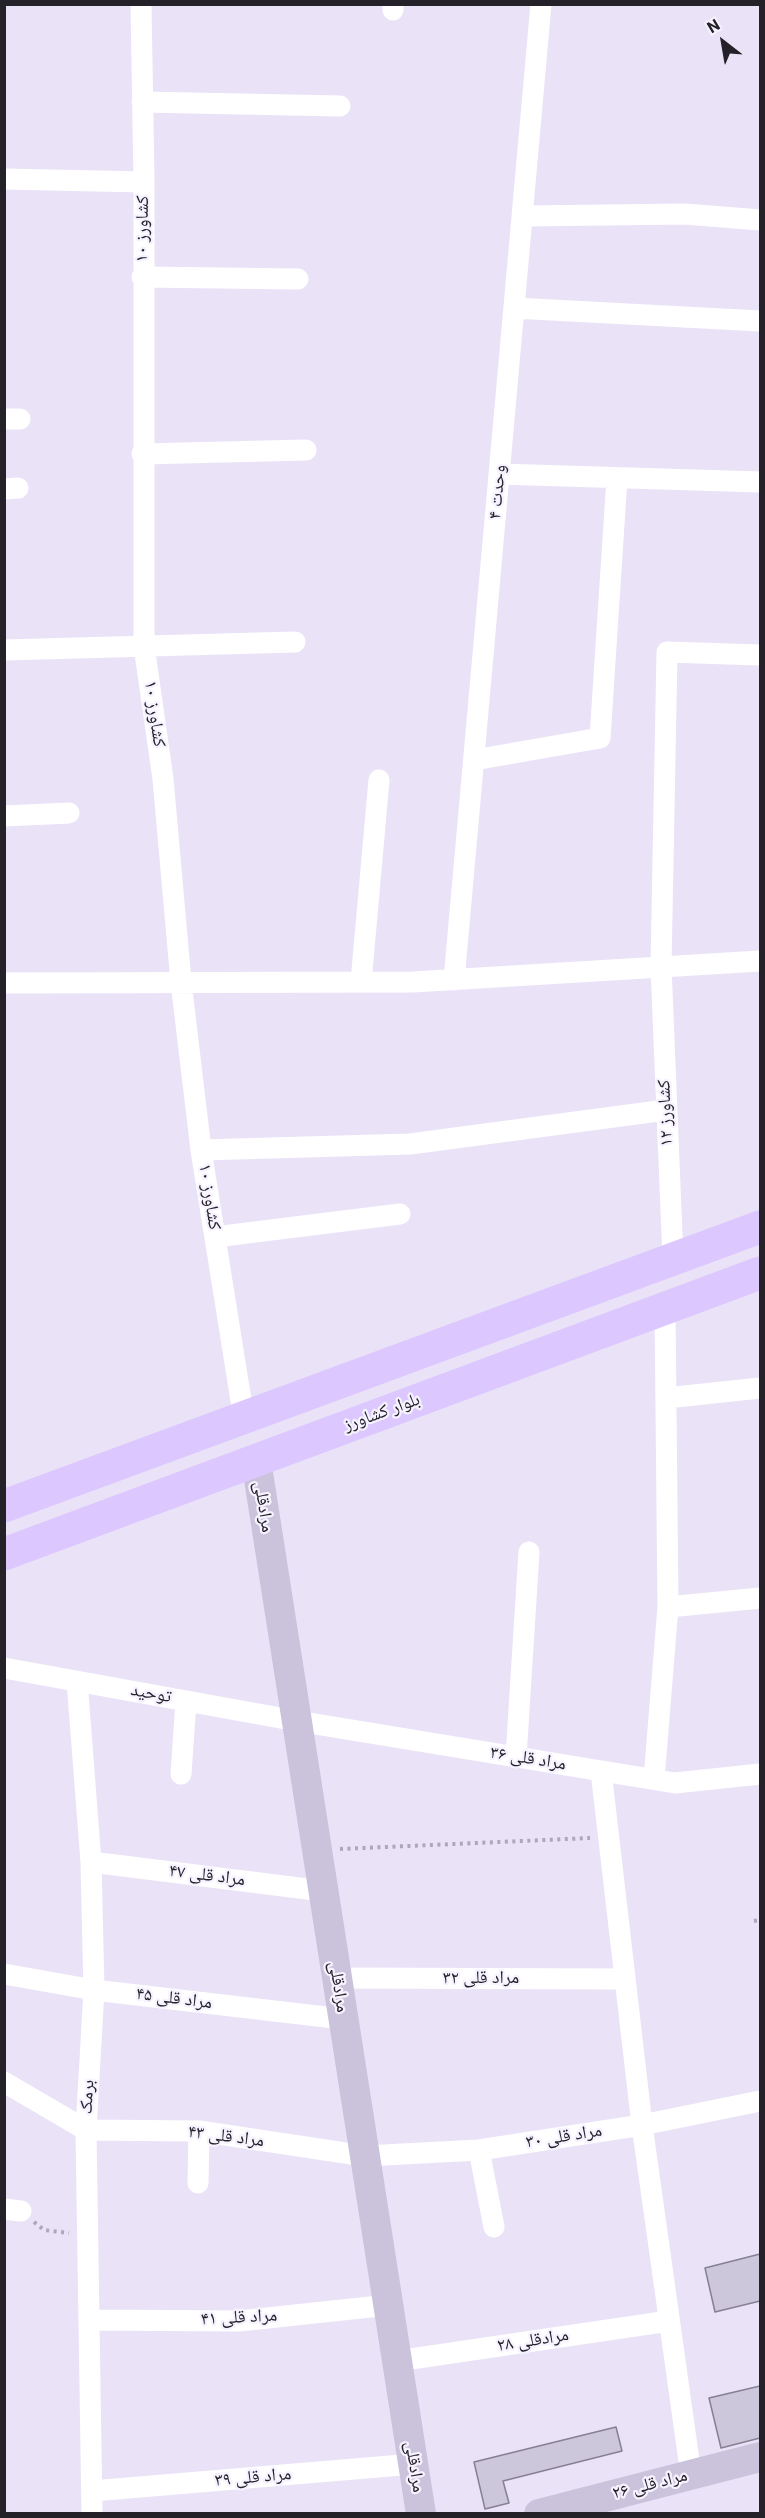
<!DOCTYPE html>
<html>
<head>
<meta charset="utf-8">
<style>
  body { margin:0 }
  #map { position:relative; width:765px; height:2518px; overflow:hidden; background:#eae3f8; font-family:Roboto,sans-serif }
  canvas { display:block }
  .frame { position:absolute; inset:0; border:6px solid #242129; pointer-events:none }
  .north { position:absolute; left:693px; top:12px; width:60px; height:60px; -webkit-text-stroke:4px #f6f2ff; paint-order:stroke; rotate:329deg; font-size:16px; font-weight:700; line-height:24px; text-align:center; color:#242129 }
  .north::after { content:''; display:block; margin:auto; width:21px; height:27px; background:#242129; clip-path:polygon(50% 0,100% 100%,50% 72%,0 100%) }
</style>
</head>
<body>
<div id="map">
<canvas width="765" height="2518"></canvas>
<div class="frame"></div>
<div class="north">N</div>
</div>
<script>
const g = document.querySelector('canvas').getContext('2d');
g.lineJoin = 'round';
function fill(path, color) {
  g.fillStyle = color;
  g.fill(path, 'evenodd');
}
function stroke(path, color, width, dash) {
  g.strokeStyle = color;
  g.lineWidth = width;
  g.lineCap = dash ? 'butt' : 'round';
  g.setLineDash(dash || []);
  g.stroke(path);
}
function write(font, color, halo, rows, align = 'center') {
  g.font = font + ' Roboto,"Noto Naskh Arabic",sans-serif';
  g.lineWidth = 4.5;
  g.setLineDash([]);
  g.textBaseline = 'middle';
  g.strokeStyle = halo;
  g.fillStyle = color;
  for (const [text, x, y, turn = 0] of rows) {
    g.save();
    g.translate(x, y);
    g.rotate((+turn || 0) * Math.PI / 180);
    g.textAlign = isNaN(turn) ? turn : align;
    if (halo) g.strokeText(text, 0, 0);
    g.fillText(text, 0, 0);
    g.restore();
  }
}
const building = new Path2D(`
  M760,2254V2301L715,2312L705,2268Z
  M760,2386V2438L721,2448L709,2398Z
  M616,2427L622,2451L503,2481L509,2503L485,2509L474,2462Z`);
fill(building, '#cdc7db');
stroke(building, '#868092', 1.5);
stroke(new Path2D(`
  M340,1849L590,1838
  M754,1921L760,1920
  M34,2222L44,2230L69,2233`), '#ada7b8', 4, [3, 4.5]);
stroke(new Path2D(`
  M141,4L144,182V646L163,779L181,982L201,1150L244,1419
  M393,4V10
  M142,102L340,106
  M4,179L144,182
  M524,216L685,214L760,220
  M142,277L298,279
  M514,308L760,321
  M4,419H20
  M142,454L306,450
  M499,474L760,482
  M4,489L18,488
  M4,650L295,642
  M474,760L600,738L617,478
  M4,816L69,813
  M454,980L541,4
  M361,982L379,780
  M4,983L413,982L760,961
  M201,1150L410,1144L666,1110
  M215,1237L400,1214
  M673,1259L661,966L667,652L760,655
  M666,1398L760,1388
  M668,1607L760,1598
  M4,1668L297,1721L675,1783L760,1774
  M77,1681L91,1862L94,1990L86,2130L92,2514
  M516,1757L529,1552
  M601,1771L642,2125L691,2475
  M181,1774L186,1701
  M654,1779L668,1607L665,1308
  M91,1862L323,1891
  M4,1974L94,1990L343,2019
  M337,1978L625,1979
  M4,2082L86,2130L199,2131L365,2156L479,2150L642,2125L760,2101
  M479,2150L494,2227
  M198,2183L199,2131
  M4,2209L21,2211
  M89,2320L239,2321L389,2305
  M397,2361L669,2321
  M92,2491L414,2464`), '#fff', 21);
stroke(new Path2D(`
  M256,1460L421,2514
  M539,2514L760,2457`), '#cbc2db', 30);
stroke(new Path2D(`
  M4,1506L760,1227
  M4,1554L760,1273`), '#dcc7fe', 33);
write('18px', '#242129', '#f6f2ff', [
  ["کشاورز ۱۰",143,229,-89],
  ["وحدت ۴",498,492,-85],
  ["کشاورز ۱۰",154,714,82],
  ["کشاورز ۱۲",666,1113,-92],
  ["کشاورز ۱۰",209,1197,81],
  ["بلوار کشاورز",382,1413,-20],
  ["مرادقلی",263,1507,81],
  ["توحید",151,1694,10],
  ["مراد قلی ۳۶",528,1759,9],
  ["مراد قلی ۴۷",207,1876,7],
  ["مراد قلی ۳۲",481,1978],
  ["مرادقلی",338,1987,81],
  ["مراد قلی ۴۵",174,1999,7],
  ["برمک",88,2097,-87],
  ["مراد قلی ۴۳",226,2137,7],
  ["مراد قلی ۳۰",564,2137,-9],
  ["مراد قلی ۴۱",239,2318,-3],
  ["مرادقلی ۲۸",533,2341,-9],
  ["مرادقلی",414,2467,81],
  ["مراد قلی ۳۹",253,2478,-5],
  ["مراد قلی ۲۶",650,2485,-14]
]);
</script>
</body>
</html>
